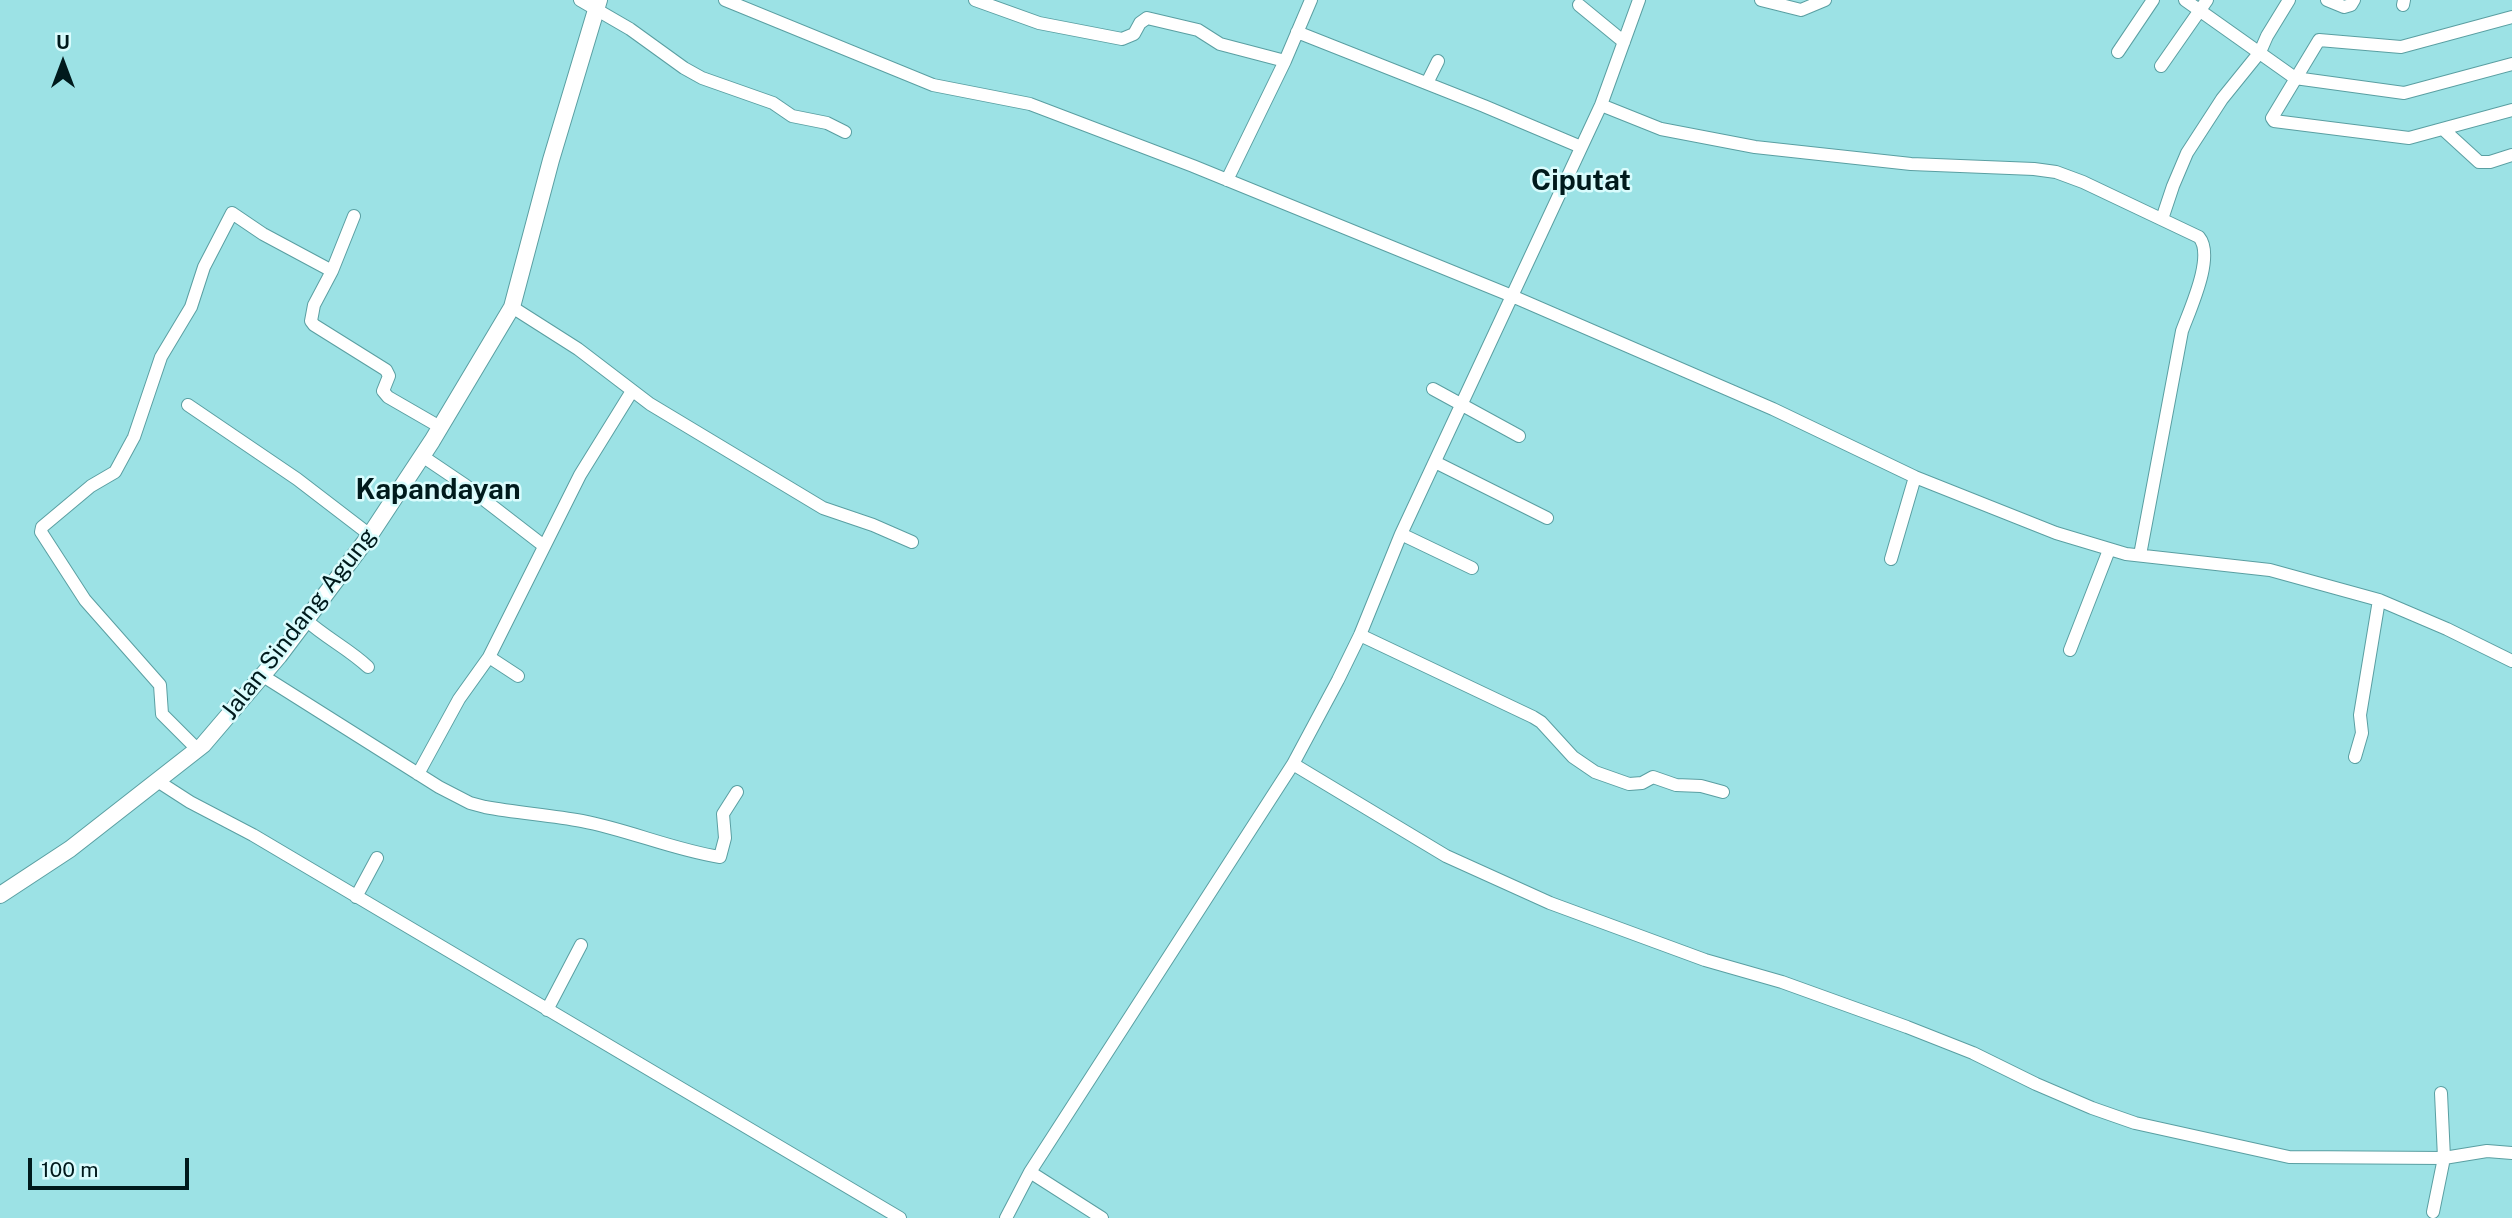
<!DOCTYPE html>
<html>
<head>
<meta charset="utf-8">
<style>
  body { margin:0 }
  #map { position:relative; width:2512px; height:1218px; overflow:hidden; background:#9ce2e5; font-family:"Public Sans",sans-serif }
  canvas { display:block }
  .north { position:absolute; left:28px; top:28px; width:70px; height:70px; -webkit-text-stroke:5px #dafcfd; paint-order:stroke; rotate:0deg; font-size:19px; font-weight:700; line-height:28px; text-align:center; color:#001a1c }
  .north::after { content:''; display:block; margin:auto; width:24px; height:32px; background:#001a1c; clip-path:polygon(50% 0,100% 100%,50% 72%,0 100%) }
  .scale { position:absolute; left:28px; top:1158px; width:161px; height:32px; box-sizing:border-box; border:4px solid #001a1c; border-top:0; padding-left:9px; font-size:21px; line-height:24px; white-space:nowrap; color:#001a1c; -webkit-text-stroke:5px #dafcfd; paint-order:stroke }
</style>
</head>
<body>
<div id="map">
<canvas width="2512" height="1218"></canvas>
<div class="north">U</div>
<div class="scale">100 m</div>
</div>
<script>
const g = document.querySelector('canvas').getContext('2d');
g.lineJoin = 'round';
function stroke(path, color, width, dash) {
  g.strokeStyle = color;
  g.lineWidth = width;
  g.lineCap = dash ? 'butt' : 'round';
  g.setLineDash(dash || []);
  g.stroke(path);
}
function write(font, color, halo, rows, align = 'center') {
  g.font = font + ' "Public Sans",sans-serif';
  g.lineWidth = 5;
  g.setLineDash([]);
  g.textBaseline = 'middle';
  g.strokeStyle = halo;
  g.fillStyle = color;
  for (const [text, x, y, turn = 0] of rows) {
    g.save();
    g.translate(x, y);
    g.rotate((+turn || 0) * Math.PI / 180);
    g.textAlign = isNaN(turn) ? turn : align;
    if (halo) g.strokeText(text, 0, 0);
    g.fillText(text, 0, 0);
    g.restore();
  }
}
const minor = new Path2D(`
  M580,0L630,29L684,68L702,78L773,103L792,116L827,123L845,132
  M725,0L933,85L1030,104L1193,166L1512,296L1773,409L1915,477L2056,533L2126,554L2270,570L2379,600L2447,629L2512,661
  M975,0L1039,23L1122,39L1134,34L1140,23L1147,18L1198,30L1220,44L1285,61
  M1761,0L1801,10L1825,0
  M2185,0L2295,78L2404,93L2512,64
  M2327,0L2344,7L2351,5L2354,0
  M1579,5L1624,42
  M2403,5L2404,0
  M2512,17L2401,47L2319,40L2272,118L2274,121L2409,138L2512,110
  M1297,32L1484,106L1581,147
  M2118,52L2153,0
  M2161,66L2207,0
  M1427,83L1438,61
  M1601,105L1661,129L1755,147L1911,164L2034,169L2056,172L2083,182L2199,237C2215,256 2190,309 2182,331L2140,555
  M2444,130L2479,162H2490L2512,155
  M1227,180L1285,61L1311,0
  M2162,219L2173,186L2187,153L2222,99L2260,52L2267,36L2289,0
  M332,271L354,216
  M512,307L578,349L650,404L823,508L873,525L912,542
  M1433,389L1519,436
  M188,405L297,479L370,535
  M422,456L465,485L544,546
  M1435,462L1547,518
  M1401,534L1472,568
  M1891,559L1915,477
  M306,620C326,638 349,649 368,667
  M1360,635L1533,717L1541,722L1573,757L1595,772L1629,784L1642,783L1653,777L1676,785L1701,786L1723,792
  M2070,650L2109,550
  M489,657L518,676
  M263,676L439,787L470,803L485,807C517,813 550,815 582,821C629,830 674,850 720,857L725,838L723,814L737,792
  M198,750L162,714L160,685L85,600L41,532L42,527L91,486L115,472L134,437L161,357L191,307L204,267L232,213L263,234L332,271L314,305L311,321L314,325L386,370L389,376L383,391L388,397L440,427
  M2355,757L2362,733L2360,715L2379,600
  M1293,764L1446,856L1550,903L1705,960L1782,982L1907,1027L1973,1053L2036,1084L2092,1108L2135,1123L2289,1157L2444,1158L2487,1151L2512,1153
  M418,774L459,699L489,657L580,475L632,391
  M159,782L190,802L253,835L900,1218
  M356,897L377,858
  M547,1010L581,945
  M1030,1172L1102,1218
  M2433,1212L2444,1158L2441,1093
  M1006,1218L1030,1172L1293,764L1338,680L1360,635L1401,534L1601,105L1639,0`);
const secondary = new Path2D(`
  M0,895L70,849L203,745L279,656L370,535L432,441L512,307L551,160L599,0`);
stroke(minor, '#5a9fa2', 14);
stroke(secondary, '#5a9fa2', 18);
stroke(minor, '#fff', 12);
stroke(secondary, '#fff', 16);
write('24px', '#001a1c', '#dafcfd', [
  ["Jalan Sindang Agung",299,624,-52]
]);
write('bold 28px', '#001a1c', '#dafcfd', [
  ["Ciputat",1581,181],
  ["Kapandayan",438,490]
]);
</script>
</body>
</html>
